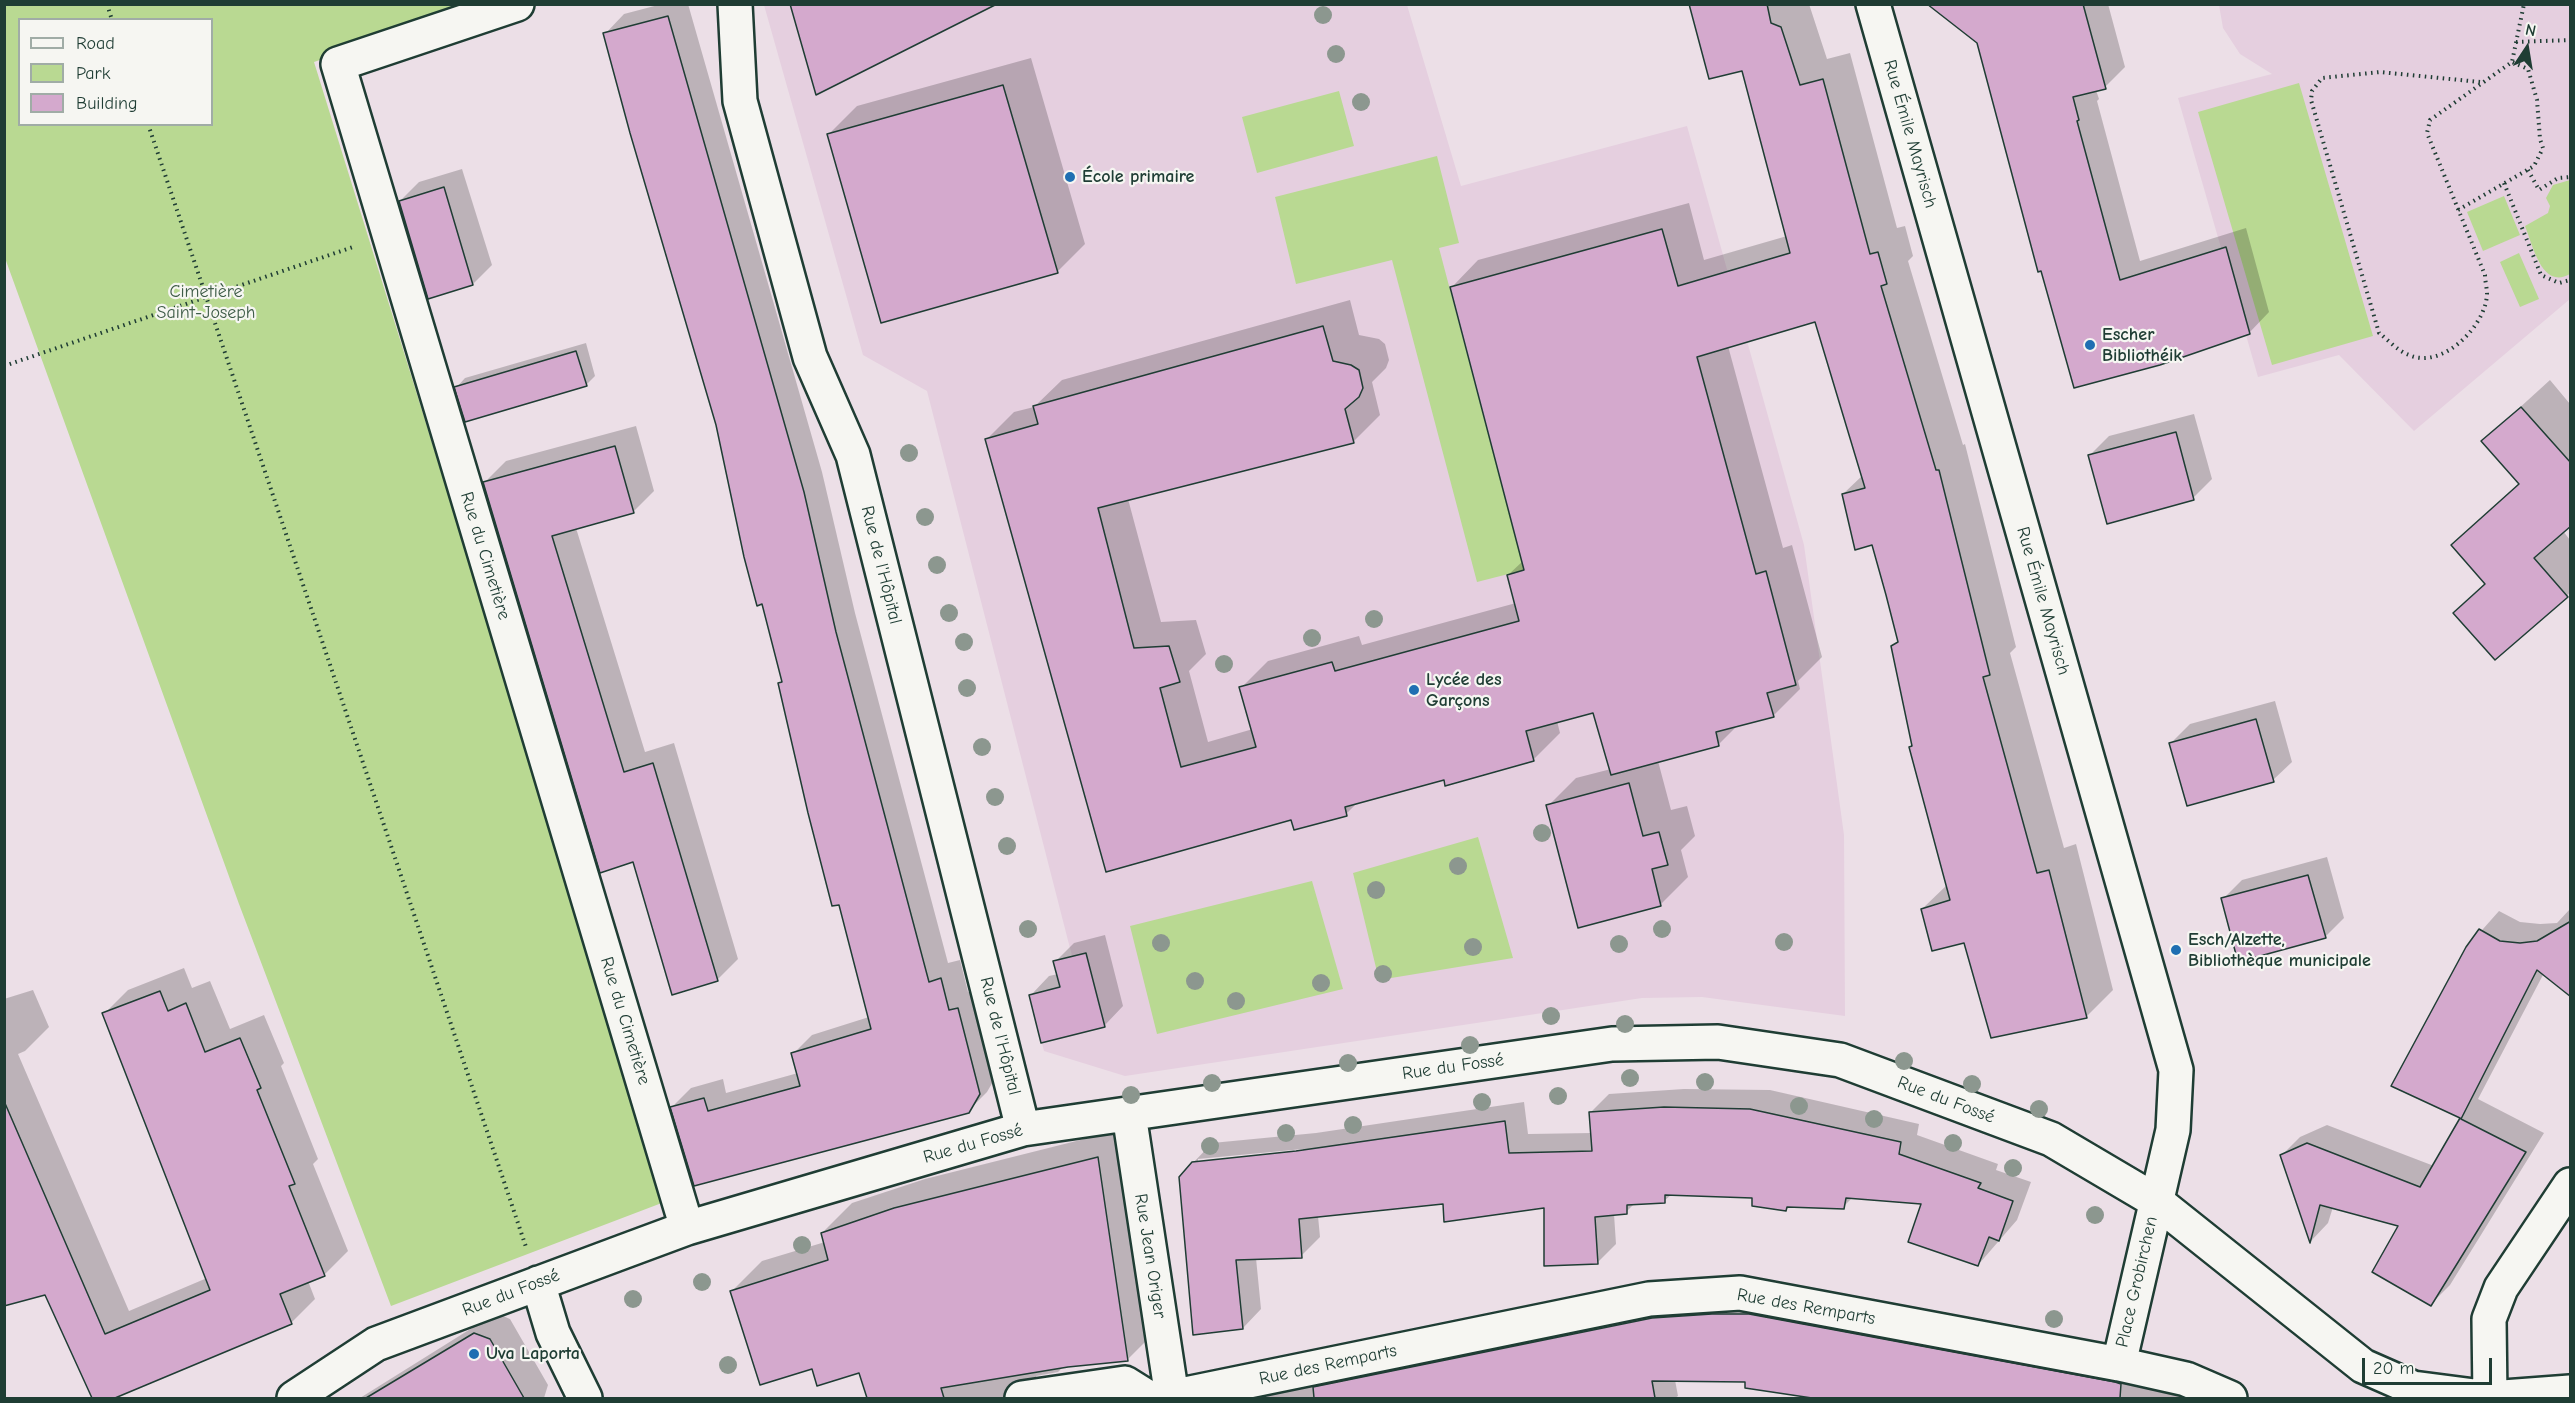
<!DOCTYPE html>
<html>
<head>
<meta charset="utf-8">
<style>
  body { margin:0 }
  #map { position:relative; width:2575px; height:1403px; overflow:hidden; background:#ecdfe7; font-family:"Comic Neue",sans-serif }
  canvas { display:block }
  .frame { position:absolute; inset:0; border:6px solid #1f3d34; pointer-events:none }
  .legend { position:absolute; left:18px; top:18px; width:195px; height:108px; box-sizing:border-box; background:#f6f6f2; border:2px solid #a0aca6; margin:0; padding:8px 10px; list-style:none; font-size:18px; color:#1f3d34 }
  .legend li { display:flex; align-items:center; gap:12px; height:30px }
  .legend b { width:30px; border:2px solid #a0aca6 }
  .north { position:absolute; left:2497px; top:18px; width:60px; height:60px; -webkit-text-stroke:4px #f6f6f2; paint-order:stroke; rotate:12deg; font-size:16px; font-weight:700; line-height:24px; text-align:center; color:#1f3d34 }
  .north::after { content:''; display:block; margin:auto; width:21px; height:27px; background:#1f3d34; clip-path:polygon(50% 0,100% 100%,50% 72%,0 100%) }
  .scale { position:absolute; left:2362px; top:1358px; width:130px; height:27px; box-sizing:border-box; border:3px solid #1f3d34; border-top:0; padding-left:8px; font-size:18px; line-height:21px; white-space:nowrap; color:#1f3d34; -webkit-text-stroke:4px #f6f6f2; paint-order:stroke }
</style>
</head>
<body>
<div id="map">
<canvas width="2575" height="1403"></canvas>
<div class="frame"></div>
<ul class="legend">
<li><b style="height:8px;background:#f6f6f2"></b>Road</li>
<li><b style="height:16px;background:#b9d992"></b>Park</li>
<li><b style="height:16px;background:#d4a9cd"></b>Building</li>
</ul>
<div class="north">N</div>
<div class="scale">20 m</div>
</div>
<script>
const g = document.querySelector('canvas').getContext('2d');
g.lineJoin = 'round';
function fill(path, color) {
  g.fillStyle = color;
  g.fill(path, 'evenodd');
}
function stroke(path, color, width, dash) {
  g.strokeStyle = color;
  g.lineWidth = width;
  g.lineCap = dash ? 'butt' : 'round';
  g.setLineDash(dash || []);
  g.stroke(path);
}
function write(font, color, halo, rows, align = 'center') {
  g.font = font + ' "Comic Neue",sans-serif';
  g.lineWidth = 4.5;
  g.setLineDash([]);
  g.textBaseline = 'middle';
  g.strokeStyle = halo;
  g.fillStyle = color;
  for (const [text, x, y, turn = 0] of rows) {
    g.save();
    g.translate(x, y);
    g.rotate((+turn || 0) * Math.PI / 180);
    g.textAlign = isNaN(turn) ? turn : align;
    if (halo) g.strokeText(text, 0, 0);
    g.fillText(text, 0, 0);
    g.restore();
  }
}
fill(new Path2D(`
  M764,5H1407L1461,186L1687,126L1804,545L1844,835L1845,1016L1702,997L1642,998L1125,1076L1044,1051L1029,995L1060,987L1072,956L927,391L863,355Z
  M2219,5H2570V299L2414,431L2339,355L2258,377L2178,98L2272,74L2240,54L2223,28Z`), '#e5cfdf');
fill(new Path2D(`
  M5,5H482L314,62L667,1201L391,1306L239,904L5,258ZM20,20H212V124H20Z
  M2299,83L2373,336L2272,365L2198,112Z
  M1339,91L1354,146L1257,173L1242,117Z
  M1437,156L1459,243L1439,248L1524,570L1477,582L1392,260L1296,284L1275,197Z
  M2570,180V274C2542,290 2533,246 2525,226L2548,213L2550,206L2546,198L2553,185Z
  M2504,196L2520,235L2483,251L2467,212Z
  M2519,253L2539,299L2520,307L2500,262Z
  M1478,837L1513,958L1379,980L1353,873Z
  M1312,881L1343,989L1157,1034L1130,926Z`), '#b9d992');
fill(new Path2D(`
  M662,4H688L822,472L855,613L948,963L960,960L968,992L977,990L998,1073L987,1092L968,1111L695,1184L672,1107L691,1088L723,1079L726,1093L798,1073L793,1054L812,1035L869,1017L780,683L783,681L718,424L605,34L624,14Z
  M1691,4H1809L1827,59L1850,53L1897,228L1905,226L1913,256L1908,261L1963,445L1965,444L2016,647L2010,653L2064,848L2076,844L2113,990L2087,1016L1965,942L1922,909L1948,884L1911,747L1913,745L1893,647L1899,640L1873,543L1843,494L1863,475L1816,320L1728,346L1783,548L1792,545L1822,657L1798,681L1800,689L1773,716L1738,725L1719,744L1658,761L1671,810L1687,806L1695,836L1681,850L1688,877L1660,905L1548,806L1576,778L1611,769L1594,711L1557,721L1560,733L1533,760L1445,778L1358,802L1346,814L1292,818L1107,870L987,439L1014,412L1034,407L1062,380L1350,300L1359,335L1379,339L1385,344L1389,360L1386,368L1372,382L1380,415L1353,442L1128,499L1161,622L1196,620L1206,654L1189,671L1208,742L1253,729L1241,688L1268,661L1359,636L1362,645L1516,603L1508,575L1523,561L1452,287L1478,260L1689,203L1704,260L1787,236L1743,69Z
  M1949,4H2108L2125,67L2105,87L2096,90L2099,99L2097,101L2140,261L2246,228L2269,312L2249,333L2160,363L1978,42Z
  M1031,58L1085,244L1057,272L829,134L857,106Z
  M462,169L492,265L473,284L400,201L419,182Z
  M586,343L595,376L586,385L456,388L465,378Z
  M2550,380L2570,404V524L2563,531L2570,540V592L2567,596L2455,613L2486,582L2453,545L2519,483L2483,441Z
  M2194,414L2212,479L2193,498L2090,455L2109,436Z
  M636,426L654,491L633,512L576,528L645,752L674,743L738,959L717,980L634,860L485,482L506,461Z
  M2275,701L2292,762L2273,780L2171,743L2190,724Z
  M2327,857L2344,918L2325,937L2223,899L2242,880Z
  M2570,909V995L2544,973L2478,1099L2544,1133L2450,1285L2431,1304L2400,1225L2333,1207L2328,1223L2311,1241L2281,1156L2300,1137L2327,1125L2434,1166L2462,1118L2393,1085L2467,947L2499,911L2520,922L2540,924L2557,923Z
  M1105,935L1123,1006L1105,1025L1042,1042L1031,995L1049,976L1058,974L1055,962L1074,943Z
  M184,968L192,988L210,981L230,1029L264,1015L284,1063L281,1066L318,1159L313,1164L348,1251L324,1275L308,1281L315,1299L291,1323L111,1398H94L45,1293L4,1305V999L33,990L49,1027L25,1051L18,1054L129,1311L207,1278L104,1014L128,990Z
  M1684,1089L1770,1090L1919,1124L1917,1135L1998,1164L1996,1170L2031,1182L2017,1220L1978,1265L1923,1203L1853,1197L1843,1207L1790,1206L1786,1210L1753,1196L1672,1194L1664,1201L1635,1203L1626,1212L1614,1214L1616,1244L1597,1263L1545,1207L1444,1202L1318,1216L1320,1237L1301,1256L1256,1258L1261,1309L1243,1328L1193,1163L1212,1143L1316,1133L1524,1102L1528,1134L1592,1133L1590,1113L1609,1094ZM1303,1149V1152L1198,1163V1159Z
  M1128,1128L1157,1330L1127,1360L1065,1365L1058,1372L1036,1376L1038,1380L1115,1398H869L860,1371L813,1367L732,1291L762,1261L825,1242L822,1233L852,1203L925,1179Z
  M1733,1294L2248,1398H1822L1746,1387L1747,1381L1675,1380L1678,1396L1675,1398H1205Z
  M496,1313L510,1319L548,1385L544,1398H360Z`), '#0003');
const building = new Path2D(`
  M790,4H997L816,95Z
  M1689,4H1767L1771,23L1781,27L1800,85L1823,79L1870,254L1878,252L1887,284L1881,286L1936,470H1939L1990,675L1983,677L2037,873L2049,870L2087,1018L1991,1038L1964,943L1932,951L1921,909L1950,900L1909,747L1912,746L1891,646L1898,642L1886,595L1872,545L1855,550L1842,494L1865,488L1815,322L1697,357L1756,574L1766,571L1796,685L1767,693L1774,717L1716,732L1719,746L1611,775L1593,713L1526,731L1534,761L1445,786L1444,780L1345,807L1347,816L1294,830L1291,820L1106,872L985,439L1038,424L1033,406L1323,326L1333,361L1351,365L1359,370L1363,388L1359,397L1345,409L1354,443L1098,508L1134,648L1169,646L1180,682L1160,688L1181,767L1256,747L1239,687L1332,662L1335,671L1519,621L1507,575L1524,570L1450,287L1662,229L1678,286L1790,253L1742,71L1709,79Z
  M1927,4H2083L2106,89L2073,97L2079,120L2077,121L2120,280L2226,247L2250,334L2160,365L2074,388L2041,271L2038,272L1977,43Z
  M668,16L804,492L836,632L929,982L941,978L949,1010L958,1008L980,1094L969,1113L694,1186L670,1107L704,1098L708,1111L800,1086L791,1053L871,1029L839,905L832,906L808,813L778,683L782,682L762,604L757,606L744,557L716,425L630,133L603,33Z
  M1003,85L1058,273L881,323L827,134Z
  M444,187L473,285L428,299L399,201Z
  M576,351L587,386L465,422L454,387Z
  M2521,407L2571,463V526L2534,558L2568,597L2495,660L2453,613L2485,584L2451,545L2519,484L2481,441Z
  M2176,432L2194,500L2107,524L2088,455Z
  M615,446L634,513L552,536L624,772L653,763L718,981L672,995L633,862L600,873L483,482Z
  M2256,719L2274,782L2187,806L2169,743Z
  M1629,783L1643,836L1659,832L1668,865L1652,869L1661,906L1578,928L1546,805Z
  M2308,875L2326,938L2238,962L2221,898Z
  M2571,921V997L2537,970L2461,1119L2526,1152L2431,1306L2372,1272L2398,1226L2320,1205L2310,1243L2280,1155L2307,1143L2420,1187L2460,1118L2391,1086L2466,947L2479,929L2500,941L2520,943L2537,941Z
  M1086,953L1105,1027L1041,1043L1029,995L1060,987L1053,961Z
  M160,991L168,1011L186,1003L205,1052L240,1038L261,1088L257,1090L295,1184L289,1186L325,1276L280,1294L292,1324L115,1398H92L45,1295L4,1306V1101L105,1334L210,1290L102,1013Z
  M1664,1107L1750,1109L1901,1142L1899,1154L1981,1183L1978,1188L2013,1201L1999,1241L1989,1237L1978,1266L1908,1242L1921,1204L1846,1198L1844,1209L1787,1207L1786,1211L1752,1206V1198L1665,1195V1203L1627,1205V1214L1595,1217L1598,1264L1544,1266V1208L1444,1222L1443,1204L1299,1219L1302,1258L1236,1260L1243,1329L1193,1335L1179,1177L1192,1162L1296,1151L1505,1121L1509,1153L1592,1151L1589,1112Z
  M1098,1157L1128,1361L1068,1367L941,1388L944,1398H867L859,1373L817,1386L812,1369L760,1385L730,1291L828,1260L821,1233L894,1208Z
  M1712,1314H1749L2115,1382L2121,1384L2120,1398H1812L1745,1388V1382L1652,1381L1655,1398H1314L1313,1387L1652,1318Z
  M474,1333L490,1339L524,1398H366Z`);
fill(building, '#d4a9cd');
stroke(building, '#1f3d34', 1.5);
const minor = new Path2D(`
  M517,4L338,64L687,1228
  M735,4L740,101L810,357L853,455L1023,1129
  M1873,4L2176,1070L2173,1130L2119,1364
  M1129,1114L1172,1397
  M538,1283L553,1333L585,1398
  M294,1398L376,1344L625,1251L687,1228L1023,1129L1612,1044L1718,1042L1840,1060L2051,1139L2156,1201L2363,1366L2413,1388L2490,1398L2570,1392
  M1022,1398L1125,1383L1149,1398
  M1166,1398L1649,1299L1740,1293L2119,1364L2186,1379L2230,1398
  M2490,1398L2489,1319L2501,1288L2570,1185`);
stroke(minor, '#1f3d34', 38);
stroke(new Path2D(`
  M107,4L112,20
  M2516,42L2570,40
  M2480,82L2380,72L2322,78L2312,91L2311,100L2379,333C2388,340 2398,351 2409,355C2442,370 2486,326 2487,294C2487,288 2485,281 2485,275L2427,133L2430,120L2512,62L2524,4
  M148,124L526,1247
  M2528,170L2539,190L2558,178L2570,177
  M2504,183L2541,275L2559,283L2570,280
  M2458,210L2534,166L2543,148L2540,139L2537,100L2528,69L2512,62
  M4,366L353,247`), '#1f3d34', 4, [1.5, 4.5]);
stroke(minor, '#f6f6f2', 33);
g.fillStyle = '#8c978f';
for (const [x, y] of [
  [1323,15],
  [1336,54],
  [1361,102],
  [909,453],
  [925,517],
  [937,565],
  [949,613],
  [1374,619],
  [1312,638],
  [964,642],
  [1224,664],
  [967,688],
  [982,747],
  [995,797],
  [1542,833],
  [1007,846],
  [1458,866],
  [1376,890],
  [1028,929],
  [1662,929],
  [1784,942],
  [1161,943],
  [1619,944],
  [1473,947],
  [1383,974],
  [1195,981],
  [1321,983],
  [1236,1001],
  [1551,1016],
  [1625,1024],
  [1470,1045],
  [1904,1061],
  [1348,1063],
  [1630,1078],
  [1705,1082],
  [1212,1083],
  [1972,1084],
  [1131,1095],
  [1558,1096],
  [1482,1102],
  [1799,1106],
  [2039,1109],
  [1874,1119],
  [1353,1125],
  [1286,1133],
  [1953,1143],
  [1210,1146],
  [2013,1168],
  [2095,1215],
  [802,1245],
  [702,1282],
  [633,1299],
  [2054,1319],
  [728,1365]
]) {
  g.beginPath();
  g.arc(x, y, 9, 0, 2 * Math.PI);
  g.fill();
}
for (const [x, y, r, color] of [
  [1070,177,6,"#1f6fb2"],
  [2090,345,6,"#1f6fb2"],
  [1414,690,6,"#1f6fb2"],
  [2176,950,6,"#1f6fb2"],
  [474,1354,6,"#1f6fb2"]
]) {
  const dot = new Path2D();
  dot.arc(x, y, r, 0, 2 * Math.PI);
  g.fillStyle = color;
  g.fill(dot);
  stroke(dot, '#f6f6f2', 2);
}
write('18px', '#1f3d34', '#f6f6f2', [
  ["Rue Émile Mayrisch",1910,134,74],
  ["Rue du Cimetière",485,556,73],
  ["Rue de l'Hôpital",881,565,76],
  ["Rue Émile Mayrisch",2043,601,74],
  ["Rue du Cimetière",625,1021,73],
  ["Rue de l'Hôpital",1000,1036,76],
  ["Rue du Fossé",1453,1067,-8],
  ["Rue du Fossé",1946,1100,21],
  ["Rue du Fossé",973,1144,-16],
  ["Rue Jean Origer",1150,1256,81],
  ["Place Grobirchen",2137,1282,-77],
  ["Rue du Fossé",511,1293,-21],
  ["Rue des Remparts",1806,1307,10],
  ["Rue des Remparts",1328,1365,-12]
]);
write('bold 18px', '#1f3d34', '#f6f6f2', [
  ["École primaire",1082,177],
  ["Escher",2102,335],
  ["Bibliothéik",2102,356],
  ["Lycée des",1426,680],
  ["Garçons",1426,701],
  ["Esch/Alzette,",2188,940],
  ["Bibliothèque municipale",2188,961],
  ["Uva Laporta",486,1354]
], 'left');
write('18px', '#3e5c47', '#f6f6f2', [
  ["Cimetière",206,292],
  ["Saint-Joseph",206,313]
]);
</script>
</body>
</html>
